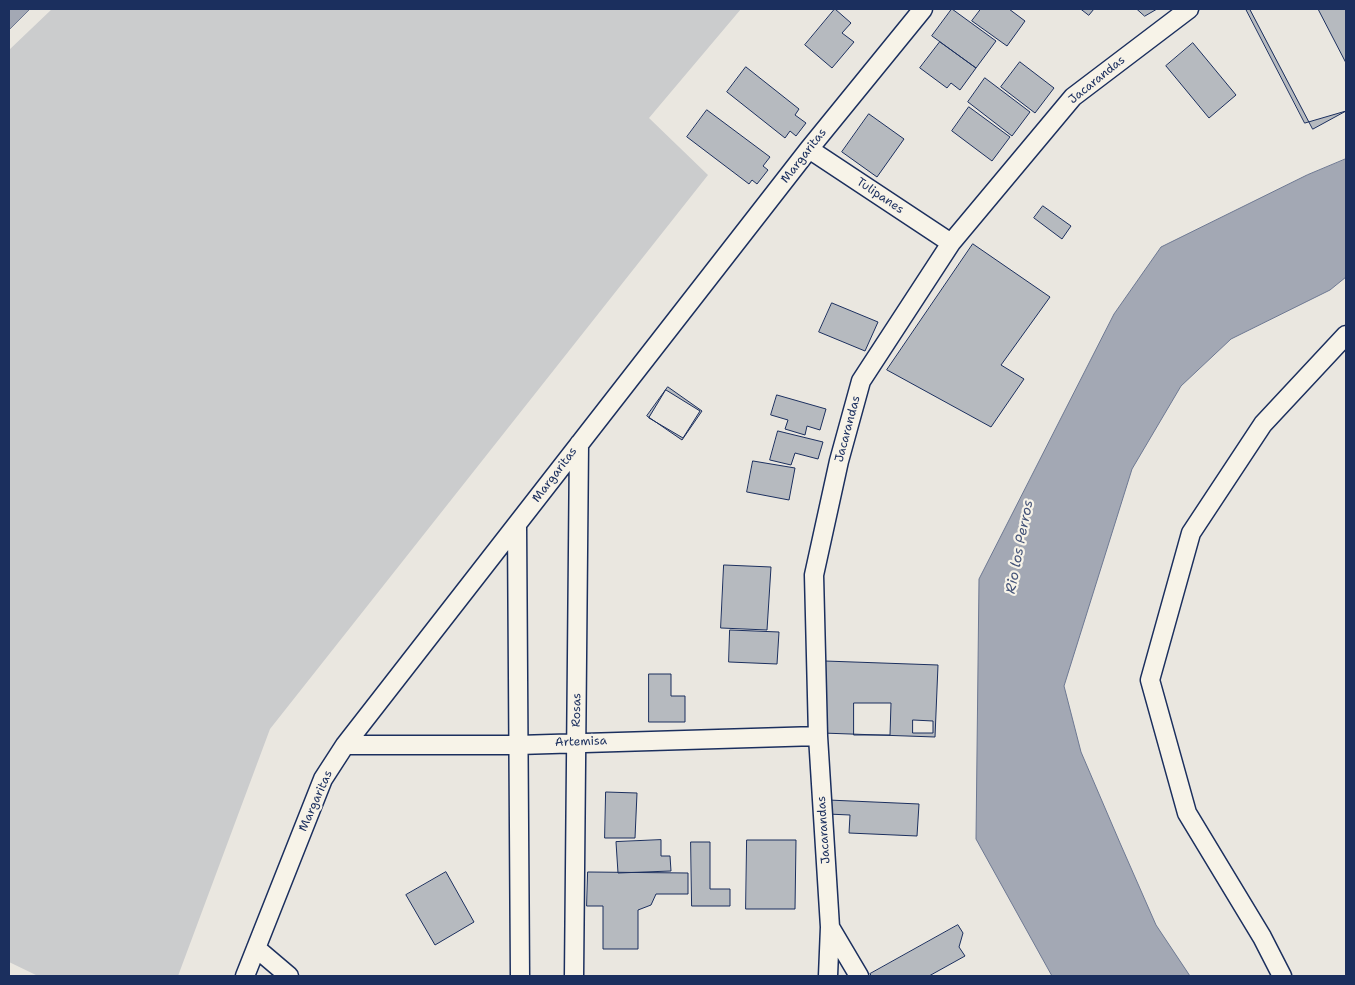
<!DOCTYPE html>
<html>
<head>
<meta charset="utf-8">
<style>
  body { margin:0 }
  #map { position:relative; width:1355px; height:985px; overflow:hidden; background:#eae7e0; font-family:"Shantell Sans",sans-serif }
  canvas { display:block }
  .frame { position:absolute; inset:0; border:10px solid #1b2f5e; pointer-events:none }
</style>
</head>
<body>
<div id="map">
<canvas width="1355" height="985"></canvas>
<div class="frame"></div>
</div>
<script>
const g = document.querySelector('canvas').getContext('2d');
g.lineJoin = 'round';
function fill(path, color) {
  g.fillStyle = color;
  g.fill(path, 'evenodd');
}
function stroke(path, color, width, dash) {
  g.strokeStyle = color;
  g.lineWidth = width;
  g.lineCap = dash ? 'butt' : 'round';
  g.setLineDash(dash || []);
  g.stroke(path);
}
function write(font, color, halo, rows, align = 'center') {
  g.font = font + ' "Shantell Sans",sans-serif';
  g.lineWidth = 4.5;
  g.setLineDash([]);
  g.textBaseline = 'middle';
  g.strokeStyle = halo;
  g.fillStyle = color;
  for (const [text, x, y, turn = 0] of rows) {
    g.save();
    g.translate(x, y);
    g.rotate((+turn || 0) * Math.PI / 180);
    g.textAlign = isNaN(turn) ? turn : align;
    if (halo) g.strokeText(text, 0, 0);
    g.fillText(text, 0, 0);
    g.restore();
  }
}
fill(new Path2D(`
  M52,9H741L649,118L708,175L270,729L178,976H38L9,962V50Z`), '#cbcccd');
const water = new Path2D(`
  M9,9H30L9,30Z
  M1346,159V277L1330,290L1231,339L1181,386L1132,469L1064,686L1081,752L1120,843L1156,925L1190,976H1052L976,839L979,579L1114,314L1161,247L1307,175Z`);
fill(water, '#a3a8b4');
stroke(water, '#6d7892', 1);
const building = new Path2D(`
  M835,9L851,23L842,33L854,42L832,68L805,45Z
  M952,9L996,41L976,68L932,36Z
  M981,9H1009L1025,21L1007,46L972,21Z
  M1081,9H1094L1089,15Z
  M1137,9H1157L1145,16Z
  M1246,9H1346V111L1305,123Z
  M1250,9H1318L1346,63V111L1313,129Z
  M940,42L976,68L960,90L951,83L947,88L920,68Z
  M1193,43L1236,95L1209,118L1166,66Z
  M1020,62L1054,88L1035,113L1001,87Z
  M746,67L799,109L795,115L806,123L796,136L790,131L785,138L727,92Z
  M985,78L1030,112L1012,136L968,102Z
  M969,107L1010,137L992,161L952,131Z
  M707,110L770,157L763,166L768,170L757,184L752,180L749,184L687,137Z
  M869,114L904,139L877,177L842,152Z
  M1043,206L1071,226L1062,239L1034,218Z
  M973,244L1050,297L1001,365L1024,379L991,427L887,370Z
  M832,303L878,322L865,351L819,332Z
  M668,387L702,411L682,440L647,416Z
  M666,390L700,411L683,438L649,418Z
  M777,395L826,409L820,430L807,426L805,435L785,429L788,420L771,415Z
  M778,431L823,442L818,459L795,453L791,465L770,460Z
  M753,461L795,468L789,500L747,492Z
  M724,565L771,567L767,630L721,628Z
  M730,630L779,632L777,664L729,662Z
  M825,661L938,665L935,737L822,733Z
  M649,674H671V696H685V722H649Z
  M854,703H891L890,735H854Z
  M913,720L933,721V733H913Z
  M606,792L637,793L635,838H605Z
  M828,800L919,804L917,836L849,833L850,815L827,814Z
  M661,840V856H670L671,871L618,873L616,842Z
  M747,840H796L795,909H746Z
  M691,842H710V889H730V906H692Z
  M446,872L474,922L435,945L406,895Z
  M588,872L688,873V894H656L651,905L638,910V949H603V906H587Z
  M958,925L963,933L959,947L965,956L929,976H872L870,974Z`);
fill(building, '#b6babf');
stroke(building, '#1b2f5e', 1);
const street = new Path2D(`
  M809,149L951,243
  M517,525L520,976
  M345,745H518L818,736
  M830,927L859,976
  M256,948L289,976
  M245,976L323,779L345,745L809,149L923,9
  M574,976L579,444
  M828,976L830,927L818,736L814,575L839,461L861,381L951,243L1073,97L1189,9
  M1282,976L1262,937L1187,813L1150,680L1191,533L1263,424L1346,335`);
stroke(street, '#1b2f5e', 21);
stroke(street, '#f7f3e8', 18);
write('12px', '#1b2f5e', '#f7f3e8', [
  ["Jacarandas",1097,80,-39],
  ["Margaritas",804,156,-52],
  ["Tulipanes",880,196,34],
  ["Jacarandas",848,429,-75],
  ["Margaritas",555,475,-53],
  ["Rosas",577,710,-89],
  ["Artemisa",581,742,-2],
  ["Margaritas",316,801,-66],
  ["Jacarandas",824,830,-94]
]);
write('italic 14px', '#445378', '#f7f3e8', [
  ["Rio los Perros",1020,547,-79]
]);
</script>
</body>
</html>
